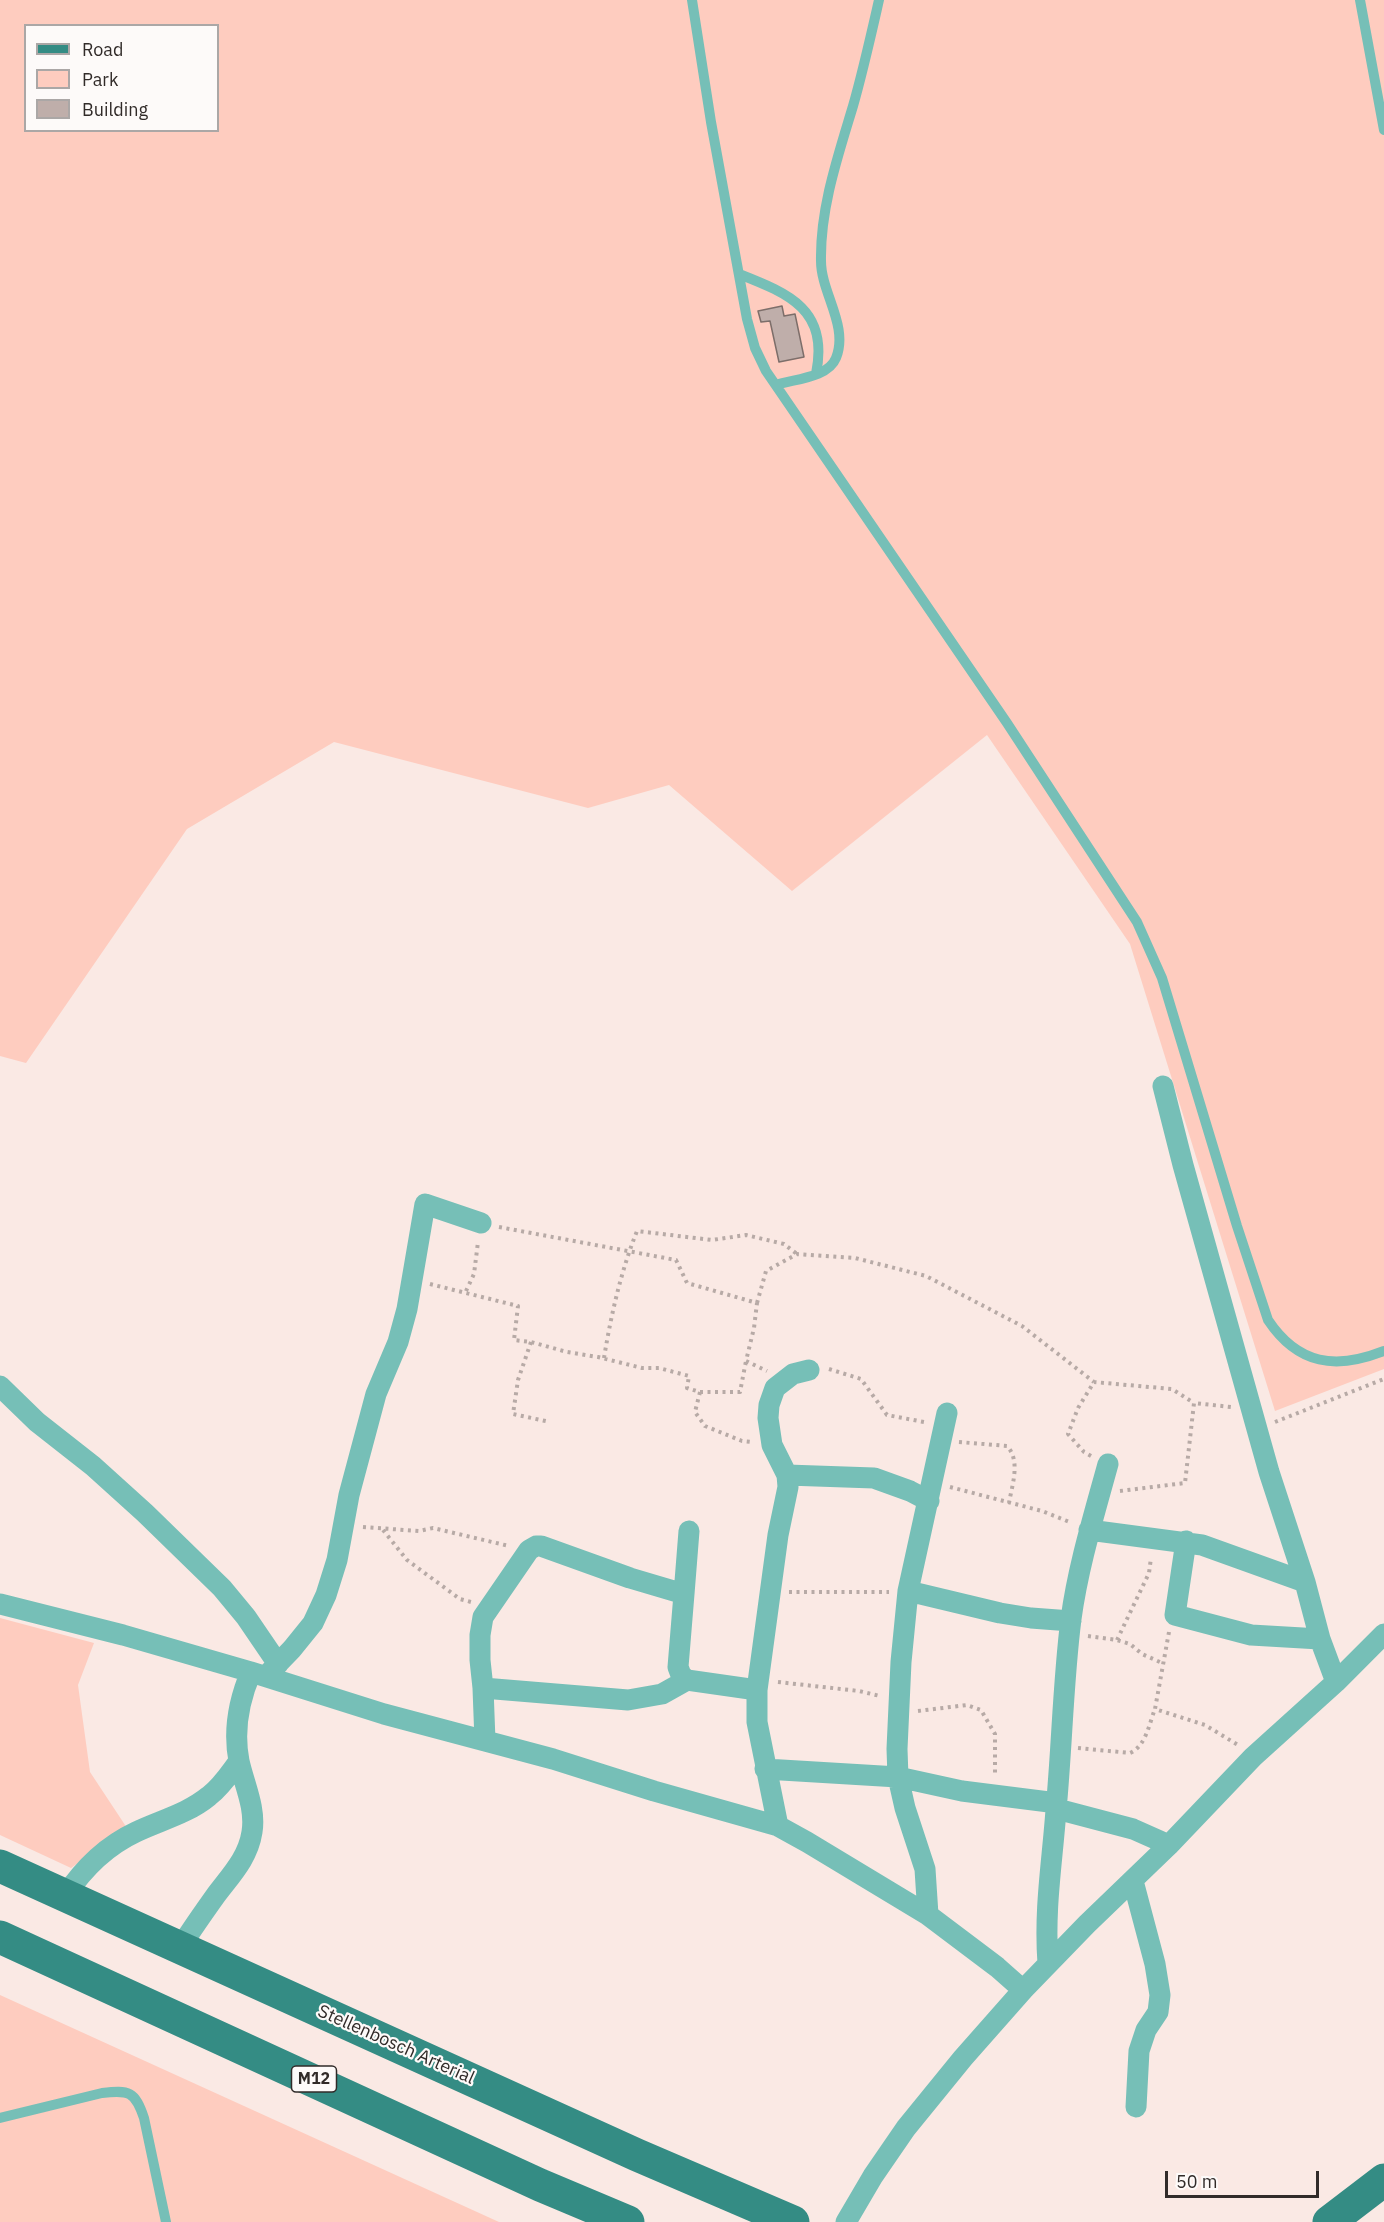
<!DOCTYPE html>
<html>
<head>
<meta charset="utf-8">
<style>
  body { margin:0 }
  #map { position:relative; width:1384px; height:2222px; overflow:hidden; background:#fae9e4; font-family:"IBM Plex Sans",sans-serif }
  canvas { display:block }
  .legend { position:absolute; left:24px; top:24px; width:195px; height:108px; box-sizing:border-box; background:#fdfaf9; border:2px solid #aba7a6; margin:0; padding:8px 10px; list-style:none; font-size:18px; color:#312b29 }
  .legend li { display:flex; align-items:center; gap:12px; height:30px }
  .legend b { width:30px; border:2px solid #aba7a6 }
  .scale { position:absolute; left:1165px; top:2171px; width:154px; height:27px; box-sizing:border-box; border:3px solid #312b29; border-top:0; padding-left:8px; font-size:18px; line-height:21px; white-space:nowrap; color:#312b29; -webkit-text-stroke:4px #fdfaf9; paint-order:stroke }
</style>
</head>
<body>
<div id="map">
<canvas width="1384" height="2222"></canvas>
<ul class="legend">
<li><b style="height:8px;background:#348c84"></b>Road</li>
<li><b style="height:16px;background:#feccbf"></b>Park</li>
<li><b style="height:16px;background:#bfaeaa"></b>Building</li>
</ul>
<div class="scale">50 m</div>
</div>
<script>
const g = document.querySelector('canvas').getContext('2d');
g.lineJoin = 'round';
function fill(path, color) {
  g.fillStyle = color;
  g.fill(path, 'evenodd');
}
function stroke(path, color, width, dash) {
  g.strokeStyle = color;
  g.lineWidth = width;
  g.lineCap = dash ? 'butt' : 'round';
  g.setLineDash(dash || []);
  g.stroke(path);
}
function write(font, color, halo, rows, align = 'center') {
  g.font = font + ' "IBM Plex Sans",sans-serif';
  g.lineWidth = 4.5;
  g.setLineDash([]);
  g.textBaseline = 'middle';
  g.strokeStyle = halo;
  g.fillStyle = color;
  for (const [text, x, y, turn = 0] of rows) {
    g.save();
    g.translate(x, y);
    g.rotate((+turn || 0) * Math.PI / 180);
    g.textAlign = isNaN(turn) ? turn : align;
    if (halo) g.strokeText(text, 0, 0);
    g.fillText(text, 0, 0);
    g.restore();
  }
}
fill(new Path2D(`
  M0,0H1384V1369L1275,1411L1130,944L987,735L792,891L669,785L588,808L334,742L187,829L26,1063L0,1056ZM26,26H218V130H26Z
  M0,1618L94,1643L78,1685L90,1772L127,1828L71,1868L0,1835Z
  M0,1995L499,2222H0Z`), '#feccbf');
const building = new Path2D(`
  M782,306L784,316L795,314L804,357L779,362L770,321L761,322L758,311Z`);
fill(building, '#bfaeaa');
stroke(building, '#7d6e6a', 1.5);
stroke(new Path2D(`
  M499,1227L676,1260L687,1283L757,1303L754,1328L746,1361L767,1371
  M430,1284L518,1306L514,1340L531,1342L567,1352L598,1357L642,1368H659L689,1376L687,1388L700,1392L695,1412L705,1426L742,1441L751,1442
  M466,1291L474,1274L478,1242
  M757,1303L766,1271L797,1254L855,1258L926,1276L1022,1326L1094,1382
  M531,1342L518,1380L513,1414L550,1422
  M604,1358C611,1315 621,1271 637,1231L712,1240L746,1235L784,1244L797,1254
  M829,1369L861,1379L887,1415L924,1422
  M700,1392H740L746,1361
  M1275,1422L1384,1379
  M959,1442L1007,1446C1021,1461 1012,1485 1009,1503
  M1091,1456L1084,1452L1068,1434L1078,1408L1094,1382L1172,1389L1194,1403
  M950,1487L1042,1511L1072,1523
  M1120,1491L1185,1483L1194,1403L1231,1407
  M363,1527L419,1531L433,1528L509,1546
  M383,1530L407,1560L460,1599L471,1602
  M789,1592H889
  M1169,1632L1155,1709L1205,1725L1238,1745
  M1088,1636L1117,1640L1130,1644L1142,1654L1162,1663
  M1117,1640L1149,1573L1151,1558
  M778,1682L859,1691L880,1696
  M918,1711L967,1705L981,1710L995,1734V1775
  M1078,1748L1130,1753C1146,1746 1149,1724 1155,1709`), '#b7aaa6', 4, [3, 4.5]);
stroke(new Path2D(`
  M692,0L711,122L747,319L755,348L766,371L1007,723L1137,922L1162,978L1237,1226L1268,1320C1298,1365 1336,1370 1384,1351
  M1360,0L1384,130
  M739,274C790,294 829,310 816,374
  M776,385C794,379 828,378 836,358C849,326 821,293 821,261C820,208 838,156 853,106C863,71 871,35 879,0
  M0,2118L102,2093C129,2090 135,2091 144,2118L166,2222`), '#76bfb7', 10);
stroke(new Path2D(`
  M1163,1086L1183,1165L1269,1472L1305,1582L1320,1639L1336,1682
  M0,1386L37,1422L93,1466L145,1513L222,1588L246,1617L278,1664
  M787,1475L874,1478L910,1491L929,1501
  M1089,1530L1202,1545L1305,1582
  M1186,1541L1175,1615L1251,1635L1320,1639
  M908,1591L1000,1613L1031,1618L1071,1621
  M684,1594L689,1531
  M0,1604L123,1635L251,1672L384,1714L553,1759L654,1791L778,1826L807,1842L928,1915L997,1967L1023,1990
  M266,1676L292,1649L313,1623L326,1595L337,1560L349,1495L376,1394L398,1342L407,1309L425,1204L481,1223
  M483,1688L628,1700L662,1694L687,1680
  M485,1741L483,1688L480,1660V1635L483,1617L529,1550L536,1546H541L630,1578L684,1594L678,1667L681,1675L687,1680L757,1690
  M765,1769L898,1777L962,1791L1057,1803
  M1057,1809L1133,1829L1169,1845
  M778,1826L757,1722V1690L778,1535L788,1487L787,1475L772,1445L768,1418L769,1405L775,1388L793,1374L809,1370
  M1133,1881L1155,1964L1160,1995L1158,2012L1146,2030L1139,2051L1136,2107
  M65,1896C83,1869 106,1846 136,1832C161,1820 187,1814 209,1796C222,1786 230,1773 239,1761
  M928,1915L925,1869L905,1808L898,1777L897,1749L901,1662L908,1591L947,1413
  M180,1948C191,1930 204,1912 216,1895C231,1875 248,1858 252,1832C256,1808 244,1784 239,1761C233,1730 239,1700 251,1672
  M1048,1964C1044,1909 1052,1865 1056,1810C1062,1747 1063,1682 1071,1619C1078,1567 1094,1515 1108,1464
  M846,2222L873,2176L906,2128L963,2058L1023,1990L1087,1924L1169,1845L1253,1757L1336,1682L1384,1634`), '#76bfb7', 21);
stroke(new Path2D(`
  M0,1866L637,2155L793,2222
  M0,1937L540,2185L628,2222
  M1329,2222L1384,2180`), '#348c84', 33);
for (const [x, y, w] of [
  [314,2079,45]
]) {
  const box = new Path2D();
  box.roundRect(x - w / 2, y - 13, w, 26, 4.5);
  g.fillStyle = '#fdfaf9';
  g.fill(box);
  stroke(box, '#312b29', 1.5);
}
write('bold 16px', '#312b29', null, [
  ["M12",314,2079]
]);
write('18px', '#312b29', '#fdfaf9', [
  ["Stellenbosch Arterial",396,2045,24]
]);
</script>
</body>
</html>
